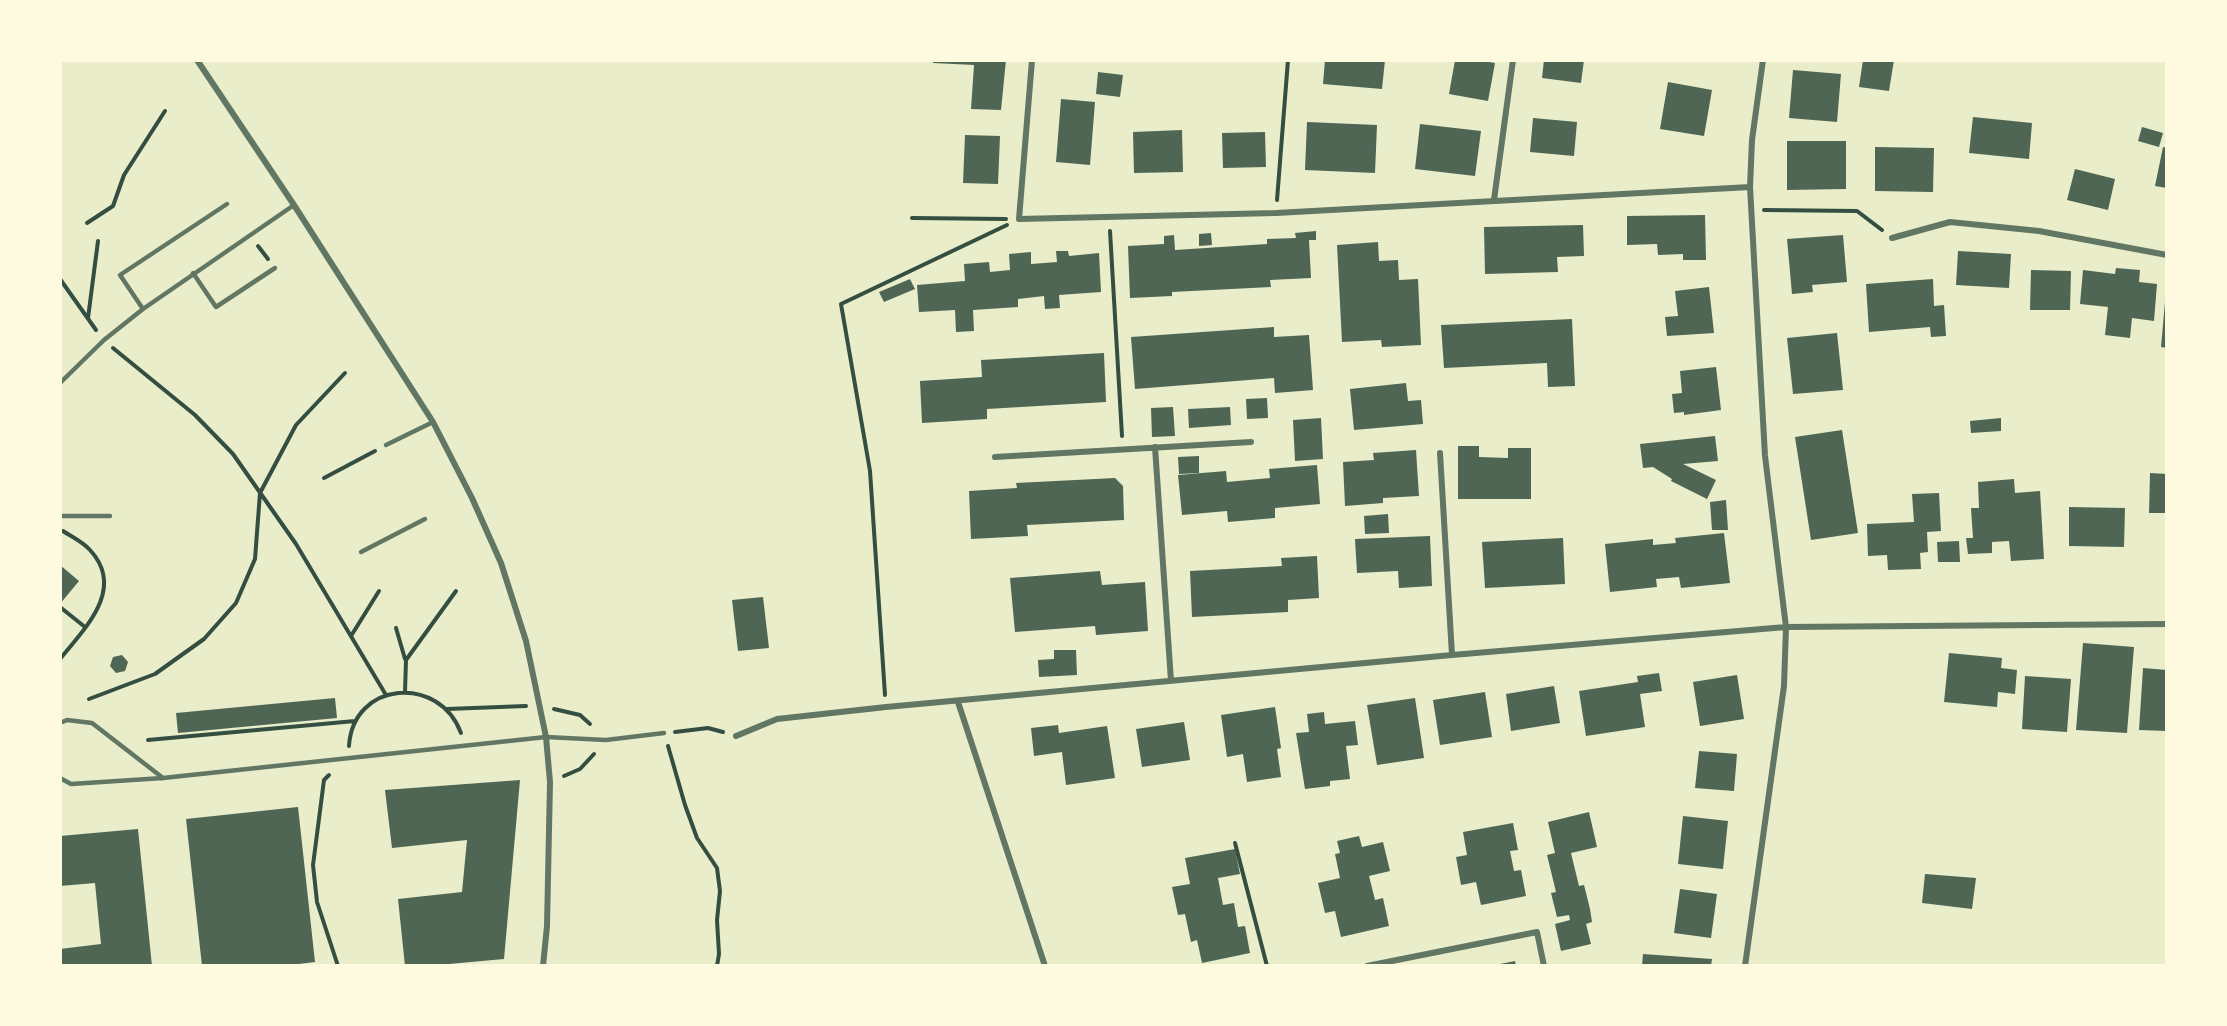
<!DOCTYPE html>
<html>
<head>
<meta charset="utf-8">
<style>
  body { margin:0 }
  #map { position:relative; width:2227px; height:1026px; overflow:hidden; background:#e9edc9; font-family:"Sofia Sans Condensed",sans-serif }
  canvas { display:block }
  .frame { position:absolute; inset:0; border:62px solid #fefae0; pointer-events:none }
</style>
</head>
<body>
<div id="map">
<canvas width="2227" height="1026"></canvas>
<div class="frame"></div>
</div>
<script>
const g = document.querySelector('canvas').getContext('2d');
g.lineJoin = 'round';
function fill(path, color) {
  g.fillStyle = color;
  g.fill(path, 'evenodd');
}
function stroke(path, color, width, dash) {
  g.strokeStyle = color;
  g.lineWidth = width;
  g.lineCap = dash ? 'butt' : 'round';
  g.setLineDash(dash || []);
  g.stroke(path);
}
fill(new Path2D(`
  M933,60H1006L1001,110L971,109L974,65L933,63Z
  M1325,60H1385L1382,89L1323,84Z
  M1455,60H1478L1495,63L1488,101L1449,94Z
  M1544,60H1584L1581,83L1542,78Z
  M1863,60H1894L1889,91L1859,87Z
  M1793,70L1841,74L1837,122L1789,118Z
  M1098,72L1123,75L1120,97L1096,94Z
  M1668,82L1712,90L1704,136L1660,129Z
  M1061,99L1095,102L1090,165L1056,162Z
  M1973,117L2032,123L2029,159L1969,153Z
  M1533,118L1577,122L1574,156L1530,152Z
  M1307,122L1377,125L1375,173L1305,170Z
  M1420,124L1481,131L1475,176L1415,169Z
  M2142,127L2163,133L2159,147L2138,141Z
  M1182,130L1183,172L1134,173L1133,132Z
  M1265,132L1266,167L1223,168L1222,133Z
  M965,135L1000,136L998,184L963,183Z
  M1787,141H1846V189L1787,190Z
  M1875,147L1934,148L1933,192L1875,191Z
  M2163,147L2167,148V188L2155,186Z
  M2075,169L2115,179L2108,210L2067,200Z
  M1705,215L1706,260H1683V254L1658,255L1657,244L1627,245V216Z
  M1583,225L1584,256L1557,257L1558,272L1485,274L1484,227Z
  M1316,231V240H1309L1311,278L1270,280L1271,287L1172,292V296L1130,298L1128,246L1164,244V236L1174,235L1175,250L1267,244V239L1296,238L1295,233Z
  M1211,233L1212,245L1199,246V234Z
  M1843,235L1847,282L1812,285L1813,292L1792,294L1787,239Z
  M1378,242L1379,261L1398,260L1399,280L1418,279L1421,345L1382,347L1381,340L1342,342L1337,245Z
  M1056,251H1068L1069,256L1099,253L1101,292L1059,295L1060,308L1045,309L1044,296L1018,299V307L973,310L974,331L956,332L955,310L919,312L917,285L965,281L964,264L989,262L990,272L1010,270L1009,254L1031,252V264L1057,262Z
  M1958,251L2011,254L2009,288L1956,285Z
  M2116,268L2140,270L2139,282L2157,284L2154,321L2132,318L2130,338L2105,335L2108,307L2080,304L2083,270L2115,274Z
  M2031,270L2071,271L2070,310H2030Z
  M910,279L915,289L884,302L879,292Z
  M1933,279L1934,306L1944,305L1946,336L1931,337L1930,327L1869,332L1866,284Z
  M1709,287L1714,333L1667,336L1665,317L1678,316L1675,291Z
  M2165,302L2167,303V348L2161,347Z
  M1572,319L1575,386L1548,387L1547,363L1444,368L1441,325Z
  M1274,327V337L1309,335L1313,390L1275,393L1274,378L1135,389L1131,337Z
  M1837,333L1843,390L1793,394L1787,338Z
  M1104,353L1106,402L987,409V419L922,423L920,381L982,377L981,360Z
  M1716,367L1721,410L1684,415V412L1674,413L1672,394L1682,393L1680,371Z
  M1406,383L1408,401L1421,400L1423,424L1354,430L1350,389Z
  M1267,398L1268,418L1247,419L1246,399Z
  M1173,407L1175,436L1152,437L1151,408Z
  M1230,407L1231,425L1189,428L1188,409Z
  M1321,418L1323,459L1295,461L1293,420Z
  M2001,418V431L1971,433L1970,421Z
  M1842,430L1858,533L1811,540L1795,437Z
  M1715,436L1718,461L1683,464L1716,480L1707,499L1671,481L1672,479L1653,467L1643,468L1640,444Z
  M1458,446H1479V457L1508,458V448H1531V499H1458Z
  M1416,450L1419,496L1383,498V503L1345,506L1343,462L1374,460L1373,453Z
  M1199,456V473L1179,474L1178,457Z
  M1317,465L1320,504L1275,508V518L1228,522L1227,511L1182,515L1178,475L1226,471L1227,482L1270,478L1269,469Z
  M2150,473L2167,474V513H2149Z
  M1115,478L1123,486L1124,520L1027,525L1028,536L971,539L969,491L1017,488L1016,483Z
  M2014,479L2015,493L2040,491L2044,559L2011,561L2009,541L1992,542V553L1968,554L1966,538H1973L1971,508H1979L1978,482Z
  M1939,493L1941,531L1927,532L1928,552L1920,553L1921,569L1888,570L1887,555L1868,556L1867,524L1914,522L1912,494Z
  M1726,500L1728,530H1712L1710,502Z
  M2069,507L2125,508L2124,547L2069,546Z
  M1388,514L1389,533L1365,534L1364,516Z
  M1724,533L1730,583L1681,588L1679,577L1656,579L1657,587L1610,592L1605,544L1653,539V545L1676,543L1675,538Z
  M1430,536L1432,586L1399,588L1398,571L1357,573L1355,539Z
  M1563,538L1565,584L1485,588L1482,542Z
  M1959,541L1960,562H1938L1937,542Z
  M1317,556L1319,598L1288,600V612L1192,617L1190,571L1282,566L1281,558Z
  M60,565L79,581L60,604Z
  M1100,571L1102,585L1145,582L1148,631L1096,635L1095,626L1015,632L1010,578Z
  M763,597L769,648L738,651L732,600Z
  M2083,643L2134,647L2127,733L2076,730Z
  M1054,650H1076L1077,675L1039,677L1038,660L1054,659Z
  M1949,653L2002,658L2001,668L2017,670L2015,694L1998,692L1997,707L1944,702Z
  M122,655L128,662L125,671L116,673L110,666L113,657Z
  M2143,668L2167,670V731L2139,730Z
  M1659,673L1662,691L1640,694L1645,727L1586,736L1579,691L1638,682L1637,676Z
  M1737,675L1744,719L1700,726L1693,682Z
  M2025,676L2071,679L2067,732L2022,729Z
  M1554,686L1560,723L1511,731L1506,694Z
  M1485,692L1492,737L1440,745L1433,700Z
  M335,698L337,718L178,733L176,713Z
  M1415,698L1424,758L1377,765L1367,705Z
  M1275,707L1281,748L1277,749L1281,777L1247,782L1243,754L1227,757L1221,715Z
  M1324,712L1325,724L1355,721L1358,745L1346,746L1350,779L1330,781V786L1305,789L1296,733L1309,732L1307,714Z
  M1184,722L1190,760L1142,767L1136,729Z
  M1058,725L1059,733L1107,726L1115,778L1066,785L1062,752L1034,756L1031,728Z
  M1699,751L1737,754L1734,791L1695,788Z
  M520,780L504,959L427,966H405L398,899L462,892L467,840L392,848L385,790Z
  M298,807L315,962L282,966H202L186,819Z
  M1589,812L1597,847L1571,853L1579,886L1584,885L1590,909L1592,922L1586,924L1591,944L1561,951L1555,924L1570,920L1569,915L1557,917L1551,893L1556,892L1547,855L1555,853L1548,822Z
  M1683,816L1728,821L1723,869L1678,864Z
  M1513,823L1518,850L1510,851L1514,871L1521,870L1526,896L1481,905L1476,882L1461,885L1456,857L1467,855L1463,832Z
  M138,829L152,966H60V949L101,944L95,883L60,886V836Z
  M1359,836L1362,847L1383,842L1390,871L1369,876L1375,900L1383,898L1389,926L1341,937L1335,911L1325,913L1318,883L1340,878L1335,854L1340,853L1337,841Z
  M1235,849L1240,874L1218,878L1223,905L1234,903L1238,927L1245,926L1250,953L1202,963L1197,940L1191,942L1185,914L1178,915L1172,887L1190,884L1185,858Z
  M1925,874L1976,878L1972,909L1922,903Z
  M1680,889L1717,894L1711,938L1674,933Z
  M1643,954L1712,959L1711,966H1642Z
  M1515,961L1516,966H1495V965Z`), '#4f6655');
stroke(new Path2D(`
  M1277,200L1288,60
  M1764,210L1857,211L1882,230
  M912,218L1006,219
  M87,223L113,206L124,175L165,111
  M1110,231L1122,436
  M258,246L268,259
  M60,279L96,330
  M88,318L98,241
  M113,348L195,415L233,454L296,544L386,695
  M324,478L375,451
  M60,607L85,627
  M396,628L405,659
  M351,636L379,591
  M60,659C85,628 126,589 90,550C83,542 72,537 63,531
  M405,692L406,660L456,591
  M885,695L870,471L841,304L1007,225
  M89,699L155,674L204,639L236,603L255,559L260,493L296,425L345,373
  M447,709L526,706
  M554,709L580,715L590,724
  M675,732L708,728L723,732
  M148,740L355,721
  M349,746C353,681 439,674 461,733
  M668,746L685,805L697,838L717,868L720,891L717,920L719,954L717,966
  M329,775L324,780L313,865L317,902L338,966
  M564,776L580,769L594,754
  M1235,843L1267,966`), '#344e41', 4);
stroke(new Path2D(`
  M193,273L216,307L275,268
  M143,309L120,275L227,204
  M60,383L104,340L143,309L294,205
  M386,445L433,422
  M60,516H110
  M361,552L425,519
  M60,723L67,720L92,723L163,778
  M60,778L71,784L163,778L546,737L606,740L664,733`), '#617663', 4.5);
stroke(new Path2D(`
  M197,60L294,205L433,422L472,498L501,563L526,641L546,737L550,782L547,926L543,966
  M1032,60L1019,219L1276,213L1750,187
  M1494,200L1513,60
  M1892,238L1950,222L2039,231L2167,255
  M1155,447L1171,681
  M1440,453L1452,655
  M995,457L1251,442
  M958,702L1045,966
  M736,736L777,719L886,707L1452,655L1786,627L2167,624
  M1367,966L1537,932L1544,966
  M1745,966L1784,686L1786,627L1765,456L1750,187L1752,140L1763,60`), '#617663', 6);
</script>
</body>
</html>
